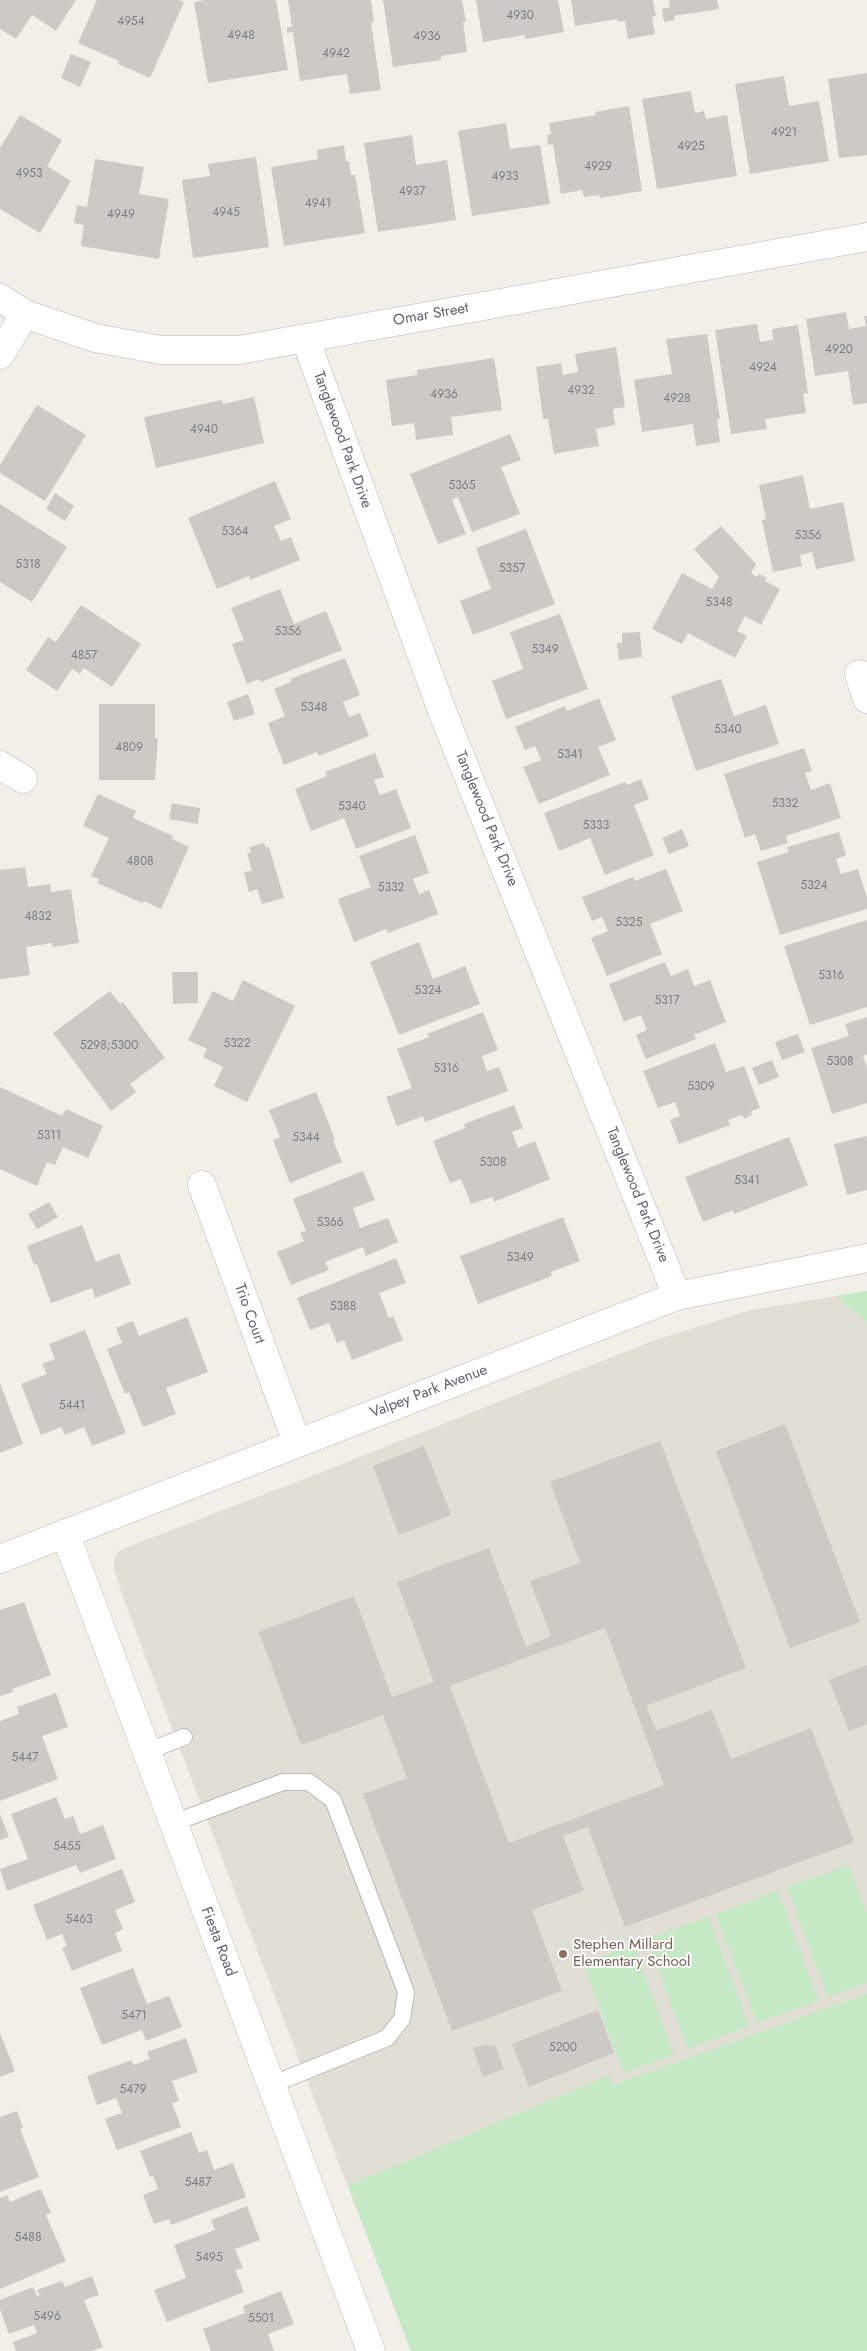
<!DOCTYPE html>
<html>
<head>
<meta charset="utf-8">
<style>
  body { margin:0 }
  canvas { display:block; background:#f1efe8 }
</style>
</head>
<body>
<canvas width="867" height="2351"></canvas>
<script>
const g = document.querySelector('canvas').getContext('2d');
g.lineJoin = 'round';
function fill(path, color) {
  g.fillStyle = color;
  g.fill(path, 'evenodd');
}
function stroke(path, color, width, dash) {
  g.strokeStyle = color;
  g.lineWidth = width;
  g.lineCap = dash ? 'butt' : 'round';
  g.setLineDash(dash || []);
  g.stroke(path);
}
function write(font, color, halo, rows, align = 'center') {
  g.font = font + ' Jost,sans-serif';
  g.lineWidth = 4;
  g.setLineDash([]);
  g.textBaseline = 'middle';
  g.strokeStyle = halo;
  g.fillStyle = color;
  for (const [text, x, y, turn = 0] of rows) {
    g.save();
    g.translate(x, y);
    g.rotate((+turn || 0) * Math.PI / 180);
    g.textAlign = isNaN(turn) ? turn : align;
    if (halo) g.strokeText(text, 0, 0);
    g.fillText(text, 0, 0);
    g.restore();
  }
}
fill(new Path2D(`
  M867,1291V2351H411L170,1723L122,1594L114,1568V1559L117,1553L125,1548L322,1472L652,1341L751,1310Z`), '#e1ded6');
fill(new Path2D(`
  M867,1291V1322L836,1296Z
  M849,1865L867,1913V1983L828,1997L787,1887Z
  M778,1891L819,2001L757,2023L716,1914Z
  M709,1916L749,2026L688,2049L647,1939Z
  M634,1945L674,2055L624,2073L583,1963Z
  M867,1994V2351H411L348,2186L609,2075L613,2085Z`), '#c5e8c5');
fill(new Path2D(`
  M0,0H76L56,31L32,15L16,39L0,29Z
  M97,0H179L184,2L150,78L118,64L119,61L78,43Z
  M205,0H276L288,70L208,83L194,2Z
  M288,0H371L374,22L371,23L381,90L350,94L347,74L300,81L293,32L287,33V27H292Z
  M383,0H462L466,22H463L467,52L441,56V60L393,67Z
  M476,0H558L564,32L525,39V35L483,42Z
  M571,0H653L656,16L652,17L655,34L628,39L625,21L618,22L617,19L575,26Z
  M669,0H717L719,9L674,16L675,20L664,22L662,9L670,7Z
  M71,54L91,62L80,87L61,78Z
  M867,73V155L839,158L828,79Z
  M784,76L789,106L819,101L829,161L750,174L735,84Z
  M691,91L695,113L704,111L706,119L727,115L737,176L657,189L642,99Z
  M629,106L642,191L600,198L599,195L584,197L582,190L561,194L553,144L548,145L547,135L551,134L549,123L596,115L595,112Z
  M20,115L62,140L47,166L71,181L40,233L0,209V148Z
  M506,123L510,149L540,145L550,204L472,216L458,131Z
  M412,135L416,165L447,160L456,220L378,232L364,143Z
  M344,145L346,161H349L351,175H355L365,233L284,246L271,167L318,159L317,150Z
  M256,157L269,247L193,258L182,180L210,176L208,164Z
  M95,159L144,167L139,194L169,199L159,259L81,246L84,225L74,223L77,205L87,207Z
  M846,312L849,329L866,326L864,316H867V403L853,405L848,371L815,376L806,319Z
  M757,324L760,342L773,340L772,329L798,325L808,393L803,394L806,413L765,419L767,429L731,434L715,330Z
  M707,334L720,419H717L720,442L696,446L693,424L642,432L634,380L672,374L666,339Z
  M616,347L625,407L613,409L615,425L596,429L599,446L554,454L548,419H543L536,367L561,363L563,375L578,372L575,354Z
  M494,358L502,410L451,417L453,435L416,440L414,423L392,426L386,380L417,375V370Z
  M254,397L264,443L156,468L144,417L222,400L223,404Z
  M37,405L86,435L45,501L0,473V465Z
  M510,434L521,460L501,467L520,514L472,532L458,497L452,500L466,534L438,544L410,474Z
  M803,475L810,509L843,502L855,561L816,569L812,552L800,555L802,566L773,572L762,520L766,519L759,485Z
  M275,481L291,519L274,526L281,541L291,537L300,560L250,580L249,576L217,589L188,518Z
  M55,493L74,506L65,521L46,509Z
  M0,504L67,547L32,602L0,582Z
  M721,526L756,564L751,573L757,577L759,574L767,578L765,581L780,589L761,625L745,616L737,631L747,636L735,658L688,633L682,644L652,629L682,573L712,589L719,577L694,549Z
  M526,529L555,604L473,635L460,601L491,589L476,548Z
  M280,589L294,624L326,611L342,650L261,682L259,679L247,684L232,644L244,640L231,608Z
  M81,605L141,644L112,687L84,668L80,674L72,669L57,691L26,670L48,637L56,642Z
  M560,614L588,689L506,719L492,681L523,669L510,632Z
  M640,632L642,657L619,660L617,643H622V633Z
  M345,658L360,695L343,702L349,717L360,713L369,736L319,756L317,752L284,765L268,723L285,716L274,689L291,682L290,679Z
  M721,679L734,716L766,705L779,744L696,771L671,696Z
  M248,694L255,714L234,721L227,702Z
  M599,698L616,740L598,747L610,775L539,804L523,767L541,760L535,746L525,750L515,727L565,706L567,711Z
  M99,704H155V738H158L155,780H99Z
  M804,748L812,771L805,773L811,790L830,783L841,818L786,836L788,843L761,851L755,834L745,838L724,774Z
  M375,753L384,777L374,780L380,795L396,789L411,828L356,849L344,818L311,831L295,789L327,776L325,772Z
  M641,779L649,799L634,805L654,855L605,875L590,838L559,851L544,813L625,782L627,785Z
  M98,794L136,811L133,818L173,836L172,839L189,847L161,909L144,901L142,903L97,883L99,879L91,876L109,838L83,826Z
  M172,803L200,808L198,824L169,819Z
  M682,829L689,846L669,854L662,838Z
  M839,832L846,855L836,859L841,874L858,869L867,898V909L780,935L757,862L789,852L787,847Z
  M415,835L429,873L413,879L419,894L429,890L438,914L388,933L386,929L354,942L338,899L371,887L359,856Z
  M264,843L266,848L269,847L284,898L262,904L257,889L249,892L244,872L252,871L247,853L251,852L249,847Z
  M25,867L28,887L50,884L51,892L71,889L79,943L53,947L52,943L26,947L30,975L0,979V870Z
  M666,869L683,911L650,924L662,954L607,976L591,938L608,931L602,917L592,921L582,897L633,877L635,881Z
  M867,920V1007L810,1025L784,946Z
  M419,942L433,979L465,966L480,1004L399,1035L370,962Z
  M665,962L671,976L688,969L694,986L710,980L726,1022L694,1035L696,1039L646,1059L636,1035L647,1030L641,1015L624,1022L609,984Z
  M172,972H198V1003L173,1004Z
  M243,980L295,1006L247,1102L214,1086L223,1067L203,1057L207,1049L188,1040L213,991L233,1001Z
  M110,991L120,1004L123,1002L165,1058L130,1084L136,1092L111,1111L53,1033Z
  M483,1012L498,1050L482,1056L487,1071L499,1067L508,1091L425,1122L423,1116L397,1126L386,1097L412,1088L397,1049L429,1037L427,1034Z
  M867,1017V1054L863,1056L867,1068V1103L832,1114L811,1048L849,1036L845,1024Z
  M798,1034L805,1052L782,1060L775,1042Z
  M715,1043L726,1072L744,1066L760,1108L751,1111L752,1115L744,1119L742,1115L728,1120L730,1125L679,1144L670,1120L680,1116L675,1102L658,1108L643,1071Z
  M772,1060L779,1077L759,1085L752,1068Z
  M0,1087L62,1116L66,1109L103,1126L88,1158L63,1147L55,1165L47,1162L37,1186L0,1169Z
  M316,1092L335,1139L333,1140L342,1162L290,1183L273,1140L280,1137L269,1110Z
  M514,1105L523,1128L512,1132L518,1148L535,1141L550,1179L494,1202L492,1197L471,1204L461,1179L450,1183L433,1141L465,1128L464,1124Z
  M867,1136V1190L847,1195L834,1144Z
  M789,1137L808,1185L734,1214L733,1210L703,1222L685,1177Z
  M363,1171L375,1200L353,1208L360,1228L388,1218L398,1242L366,1256L363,1247L325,1262L329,1270L291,1285L277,1252L304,1241L300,1233L306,1231L293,1199Z
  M49,1202L58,1217L37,1229L28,1214Z
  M563,1217L580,1261L551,1272L552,1276L478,1304L460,1256Z
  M82,1225L96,1262L119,1253L131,1284L95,1298L92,1288L51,1303L37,1264L34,1265L27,1246Z
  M396,1258L406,1283L379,1293L389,1318L393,1316L403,1340L352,1360L344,1340L337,1343L329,1323L310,1330L297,1298Z
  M187,1317L208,1372L166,1388L176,1414L143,1427L129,1392L125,1394L107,1349L122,1343L116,1328L133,1321L139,1336Z
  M85,1330L126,1433L92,1446L84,1427L65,1435L61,1427L41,1435L21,1384L47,1374L42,1364L55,1359L49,1344Z
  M0,1383L23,1444L0,1453Z
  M785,1424L860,1622L790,1648L716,1451Z
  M660,1441L746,1668L646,1706L656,1731L712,1710L731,1759L811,1728L854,1842L625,1927L588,1827L563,1836L584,1891L532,1910L562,1991L452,2031L363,1794L407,1778L383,1715L301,1745L259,1632L354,1596L392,1697L434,1682L397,1582L489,1548L526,1647L551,1636L530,1581L580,1563L550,1482ZM605,1628L664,1785L509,1843L450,1686Z
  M424,1446L451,1515L399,1535L373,1466Z
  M24,1602L51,1675L12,1689L13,1692L0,1696V1610Z
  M867,1665V1724L849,1731L829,1680Z
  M56,1693L68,1727L42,1736L58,1779L0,1801V1721L19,1714L17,1707Z
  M56,1797L65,1819L73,1816L80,1834L103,1825L116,1859L80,1873L76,1865L7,1891L0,1869L28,1859L11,1814Z
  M0,1814L9,1837L0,1840Z
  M122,1869L135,1902L115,1910L123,1929L115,1933L122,1951L72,1971L62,1948L67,1946L62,1934L47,1940L33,1905Z
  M133,1968L147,2004L169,1996L182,2027L146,2041L142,2030L102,2045L80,1988Z
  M598,2010L614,2053L529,2087L512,2044Z
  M0,2033L15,2071L0,2077Z
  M186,2038L198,2072L172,2081L179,2101L172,2103L181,2127L117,2150L105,2119L122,2113L116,2098L97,2105L87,2076L132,2060L133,2065L150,2059L147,2052Z
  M488,2044L489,2047L495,2045L504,2069L483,2077L473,2048Z
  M17,2111L23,2128L20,2129L39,2177L0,2192V2117Z
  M191,2132L199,2153L207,2150L214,2170L233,2163L246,2197L171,2225L169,2219L154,2224L143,2195L158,2189L153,2176L150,2177L140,2151Z
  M41,2189L51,2213L46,2215L66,2261L0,2289V2198L7,2195L10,2202Z
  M247,2206L260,2240L235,2249L243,2268L235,2270L244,2292L167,2322L154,2290L186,2278L174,2245L215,2230L211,2220Z
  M92,2276L99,2295L84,2300L103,2347L92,2351H16L13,2342L37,2333L34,2325L9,2334L0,2309V2300L33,2287L37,2296L40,2295L37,2290L62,2281L65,2287Z
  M281,2291L294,2324L268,2334L274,2351H211L203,2329L245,2313L243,2306Z`), '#cccac5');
const service = new Path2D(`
  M146,1752L184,1737
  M173,1823L283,1782H309L333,1800L406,1992L402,2019L387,2038L271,2085`);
const minor = new Path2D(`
  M0,298L25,314L95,338L161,350H239L867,237
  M305,338L444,716L677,1296
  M0,355L25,314
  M859,674L867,699
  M0,765L23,779
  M202,1185L297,1443
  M65,1533L371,2351
  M0,1559L677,1296L867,1258`);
stroke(service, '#b5b8bc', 18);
stroke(minor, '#b5b8bc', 29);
stroke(service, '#fff', 16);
stroke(minor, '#fff', 28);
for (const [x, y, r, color] of [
  [563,1954,5,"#8d6e63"]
]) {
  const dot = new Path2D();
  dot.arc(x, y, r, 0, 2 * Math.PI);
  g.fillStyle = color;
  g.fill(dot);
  stroke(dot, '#fff', 2);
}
write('12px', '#7a7d7f', null, [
  ["4930",520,16],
  ["4954",131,22],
  ["4948",241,36],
  ["4936",427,37],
  ["4942",336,54],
  ["4921",784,133],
  ["4925",691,147],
  ["4929",598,167],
  ["4953",29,174],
  ["4933",505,177],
  ["4937",412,192],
  ["4941",318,204],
  ["4945",226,213],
  ["4949",121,215],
  ["4920",839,350],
  ["4924",763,368],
  ["4932",581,391],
  ["4936",444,395],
  ["4928",677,399],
  ["4940",204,430],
  ["5365",462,486],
  ["5364",235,532],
  ["5356",808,536],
  ["5318",28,565],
  ["5357",512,569],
  ["5348",719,603],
  ["5356",288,632],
  ["5349",545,650],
  ["4857",84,656],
  ["5348",314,708],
  ["5340",728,730],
  ["4809",129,748],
  ["5341",570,755],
  ["5332",785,804],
  ["5340",352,807],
  ["5333",596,826],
  ["4808",140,862],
  ["5324",814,886],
  ["5332",391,888],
  ["4832",38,917],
  ["5325",629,923],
  ["5316",831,976],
  ["5324",428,991],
  ["5317",667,1001],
  ["5322",237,1044],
  ["5298;5300",109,1046],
  ["5308",840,1062],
  ["5316",446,1069],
  ["5309",701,1087],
  ["5311",49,1136],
  ["5344",306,1138],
  ["5308",493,1163],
  ["5341",747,1181],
  ["5366",330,1223],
  ["5349",520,1258],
  ["5388",343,1307],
  ["5441",72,1406],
  ["5447",25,1758],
  ["5455",67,1847],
  ["5463",79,1920],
  ["5471",134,2016],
  ["5200",563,2048],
  ["5479",133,2090],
  ["5487",198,2183],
  ["5488",28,2238],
  ["5495",209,2258],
  ["5496",47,2317],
  ["5501",261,2319]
]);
write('15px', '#5f6368', '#fff', [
  ["Omar Street",431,315,-10],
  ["Tanglewood Park Drive",342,440,70],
  ["Tanglewood Park Drive",486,819,68],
  ["Tanglewood Park Drive",637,1195,68],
  ["Trio Court",249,1314,70],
  ["Valpey Park Avenue",429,1392,-21],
  ["Fiesta Road",218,1942,69]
]);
write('15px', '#785e54', '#fff', [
  ["Stephen Millard",573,1945],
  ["Elementary School",573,1962]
], 'left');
</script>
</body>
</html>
